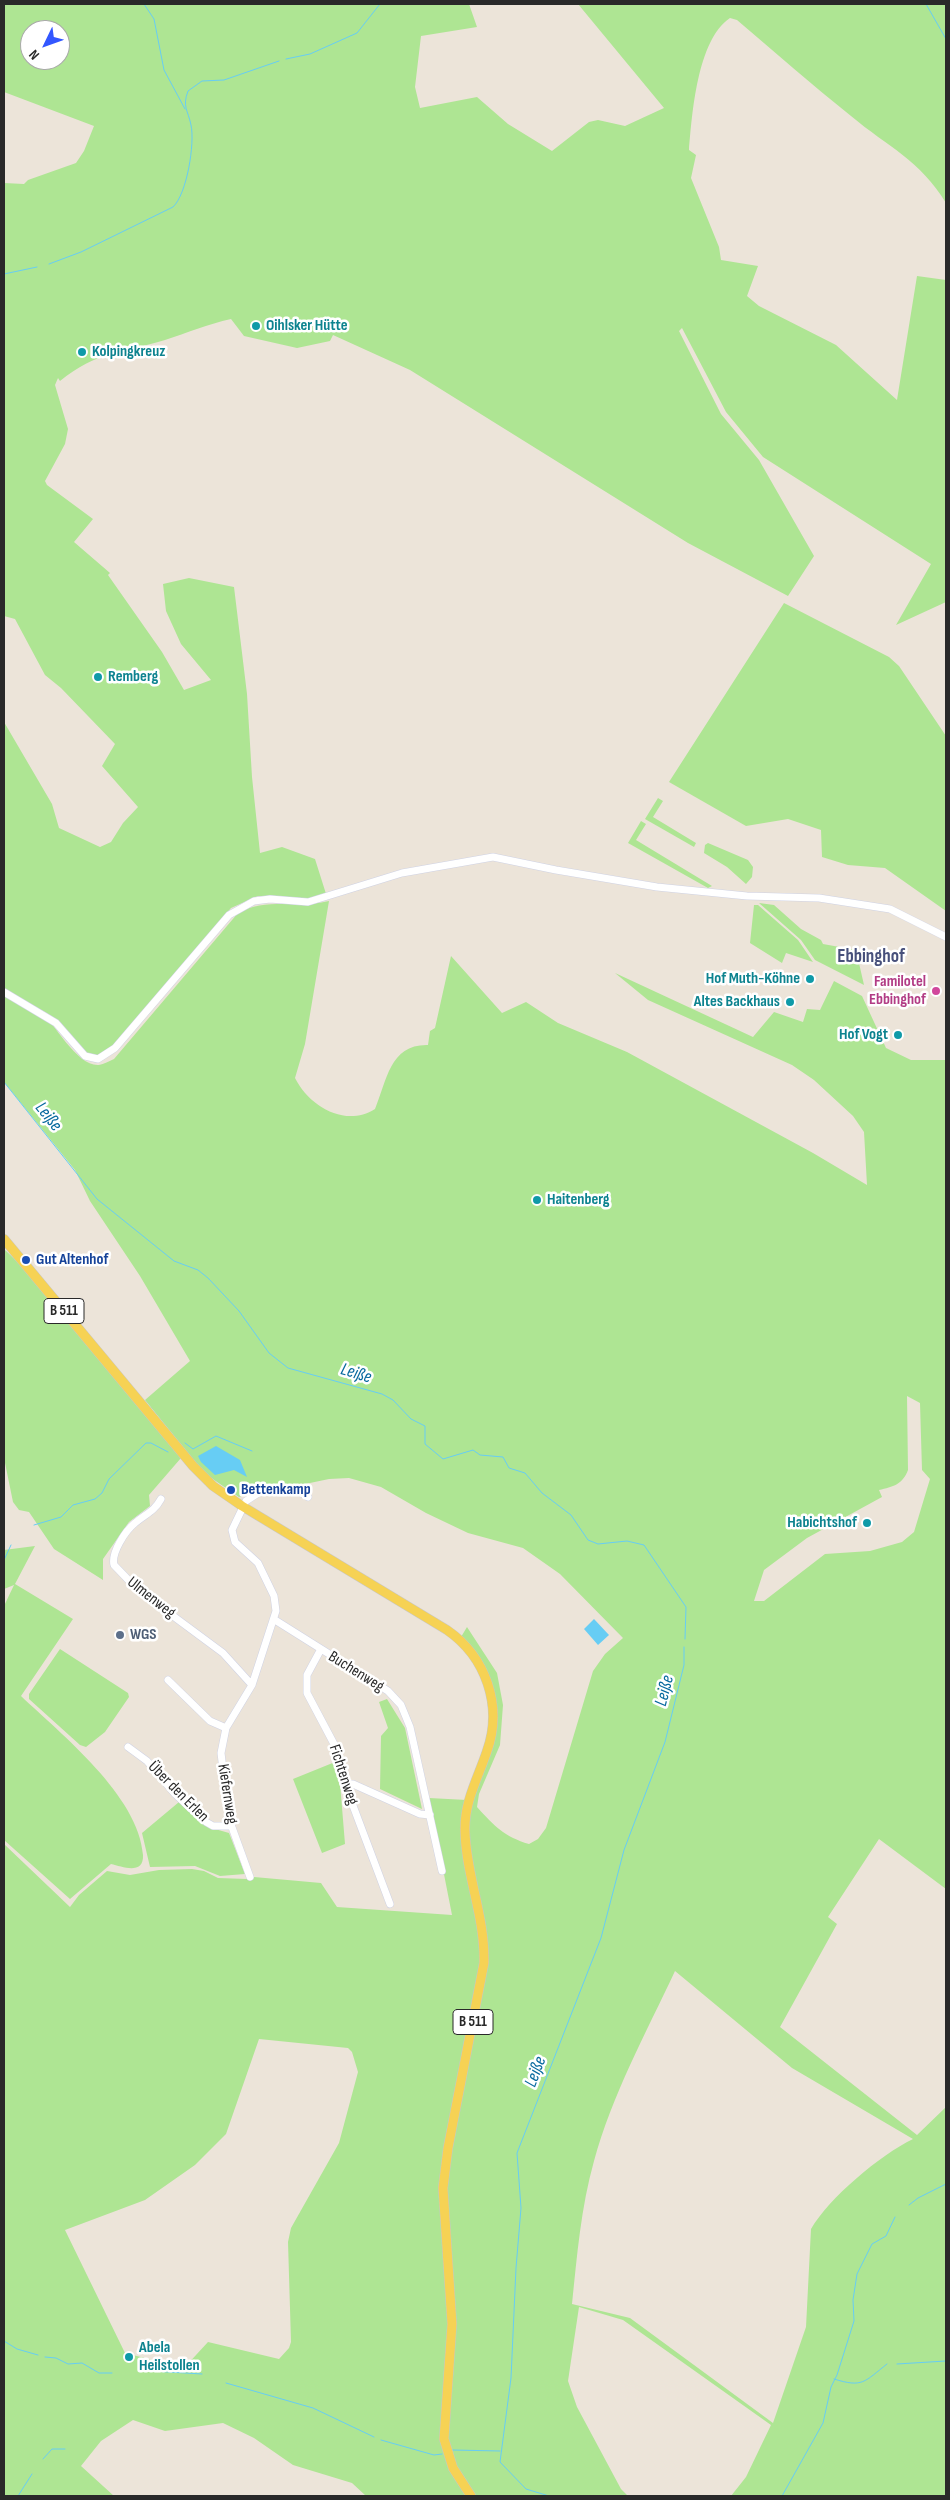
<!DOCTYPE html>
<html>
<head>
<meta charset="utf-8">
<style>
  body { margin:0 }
  #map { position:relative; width:950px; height:2500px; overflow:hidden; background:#ece4d9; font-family:"Sofia Sans Condensed",sans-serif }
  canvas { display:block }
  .frame { position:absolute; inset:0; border:5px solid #292929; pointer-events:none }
  .north { position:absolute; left:20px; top:20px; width:50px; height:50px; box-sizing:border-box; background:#fff; border:1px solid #a9a9a9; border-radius:50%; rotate:228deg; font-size:14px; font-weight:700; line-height:20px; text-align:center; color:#292929 }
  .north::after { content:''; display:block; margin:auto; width:18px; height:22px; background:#3357ff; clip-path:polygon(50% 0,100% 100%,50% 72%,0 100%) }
</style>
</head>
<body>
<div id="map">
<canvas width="950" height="2500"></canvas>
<div class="frame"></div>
<div class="north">N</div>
</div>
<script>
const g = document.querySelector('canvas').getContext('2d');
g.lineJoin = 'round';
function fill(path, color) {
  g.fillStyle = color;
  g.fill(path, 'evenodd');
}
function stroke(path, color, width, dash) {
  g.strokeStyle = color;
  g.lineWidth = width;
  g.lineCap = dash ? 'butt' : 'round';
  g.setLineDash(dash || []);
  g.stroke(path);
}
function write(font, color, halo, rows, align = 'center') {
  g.font = font + ' "Sofia Sans Condensed",sans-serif';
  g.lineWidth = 5;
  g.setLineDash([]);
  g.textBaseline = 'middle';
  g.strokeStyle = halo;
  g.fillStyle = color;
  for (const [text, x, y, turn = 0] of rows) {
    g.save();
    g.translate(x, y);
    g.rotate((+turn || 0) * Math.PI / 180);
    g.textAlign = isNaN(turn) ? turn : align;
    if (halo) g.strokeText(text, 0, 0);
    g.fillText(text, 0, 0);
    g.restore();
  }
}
fill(new Path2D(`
  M4,4H469L477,27L421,36L415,87L420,108L477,97L508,124L552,151L589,122L598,120L625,126L664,108L578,4H946V203C920,160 888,147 851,116C812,85 775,52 737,20L730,18C697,40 692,115 689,150L696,155L691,178L719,247L721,260L758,266L747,296L759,306L836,345L897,400L917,276L946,280V602L896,625L931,564L763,457L726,412L682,328L679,331L721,414L759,460L814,556L788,596L688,543L410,370L333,335L330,341L297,348L244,336L231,319C208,324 187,333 165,340C122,353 97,351 60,381L58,378L55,385L68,429L65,444L45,481L47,485L93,519L74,542L110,573L108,575L162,652L184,690L211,680L181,644L166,611L163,584L189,578L234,587L247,694L252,777L260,853L282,847L315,859L327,897L304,901L258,896L231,908L110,1051L93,1057C72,1045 65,1021 41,1010C54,1024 78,1067 99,1065C104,1064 109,1061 114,1059L238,913C265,897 299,909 329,901L305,1044L295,1078C309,1106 345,1128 375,1109C387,1080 390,1044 428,1045L430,1031L435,1028L451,956L502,1013L526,1002L558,1023L627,1052L813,1153L867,1185L864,1132L853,1116L814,1080L792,1065L648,1000L615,973L753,1037L774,1012L803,1022L807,1009L820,1010L834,981L862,996L886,1048L911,1060H946V1889L879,1839L828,1917L837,1924L780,2027L917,2135L946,2107V2496H731L746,2477L771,2425L623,2320L579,2307L568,2381L577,2407L621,2489L628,2496H366L352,2483L293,2465L254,2438L223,2423L165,2431L133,2420L101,2441L81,2466L114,2496H4V1844L70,1907L79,1895L107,1871L130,1875L159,1870L192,1869L204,1871L218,1878L247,1879L254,1877L321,1883L337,1907L452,1915L429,1798L467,1800C475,1782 490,1761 494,1741C504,1698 490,1668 461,1637L467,1627L497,1673L503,1705L500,1745L479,1794L477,1807C494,1826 505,1837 529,1844L538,1839L546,1828L593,1671L605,1654L623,1638L560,1574L523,1548L468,1533L426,1513L381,1487L349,1478L329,1479L267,1492L265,1488L239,1497L204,1473L145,1400L190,1361L140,1276L90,1201L75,1170L4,1082V722L52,804L59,828L100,847L111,842L123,823L138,807L102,766L115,744L61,688L45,675L15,619L4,616V183L24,184L28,180L76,163L84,151L94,126L4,92ZM30,30H60V60H30ZM907,1396L920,1403L922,1470L930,1479L914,1532L902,1542L870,1551L825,1554L764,1601H754L764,1570L807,1538L882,1497L879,1490C893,1487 903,1484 908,1470ZM675,1971L792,2068L913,2139C880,2155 829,2198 811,2229L806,2327L773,2423L630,2318L572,2304C577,2256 581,2207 594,2161C612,2095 646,2033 675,1971ZM259,2039L348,2048L352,2052L358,2072L339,2143L291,2228L288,2242L291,2342L289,2348L279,2359L208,2342L184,2368L125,2353L65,2230L145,2200L195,2165L226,2134Z
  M784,603L889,657L899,666L946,736V911L885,868L848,865L822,857L821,830L788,819L746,826L669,782Z
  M658,798L663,801L653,817L696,843L694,847L645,819Z
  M641,821L646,824L636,840L712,886L708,888L628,843Z
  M708,843L748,860L753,867L752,877L746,884L727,867L704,853L705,845Z
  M759,903L774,905L801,929L821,940L823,944L856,950L864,985L815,960L801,940Z
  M754,905H758L798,940L813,962L786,953L782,963L750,943Z
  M4,1249L26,1270L181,1458L149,1495L150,1506L129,1522L103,1559V1580L54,1549L29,1512L19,1510L13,1502L4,1458Z
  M35,1546L15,1584L73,1619L21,1696C61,1734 139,1796 143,1855C144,1875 123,1867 111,1864L70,1899L4,1840V1606L14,1585L4,1589V1550Z
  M60,1649L128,1693L129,1697L105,1732L86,1747L80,1745L29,1699V1694Z
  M387,1699L405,1728L422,1809L380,1789L381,1736L388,1728L379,1702Z
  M335,1762L340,1783L345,1844L322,1853L293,1779Z
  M179,1802L208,1827L229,1833L245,1874L220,1876L195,1866L150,1867L142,1833Z`), '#aee593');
fill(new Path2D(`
  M216,1446L240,1460L247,1477L234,1470L215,1475L201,1462L198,1456Z
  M594,1619L609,1635L598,1645L584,1629Z`), '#67cdf4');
stroke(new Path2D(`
  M144,4L154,19L164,70L185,109
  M926,4L946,39
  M286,59L310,54L357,33L380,4
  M49,264L81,252L173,207C187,194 195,143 191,125C188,110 182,107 188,91L202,81L224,80L279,61
  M4,274L37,267
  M4,1082L97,1199L174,1261L198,1270L208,1278L239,1311L269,1353L288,1368L382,1394L393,1400L411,1419L425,1426V1444L443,1459L473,1450L480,1455L503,1457L509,1468L525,1473L542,1493L571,1515L588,1540L598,1544L627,1541L644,1545L686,1607L685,1639
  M185,1443L193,1449L216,1436L252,1451
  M34,1525L61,1517L73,1505L95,1499L102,1493L109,1479L146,1443H151L168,1452
  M4,1560L11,1545
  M909,2205L918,2198L946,2184
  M4,2341L17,2349L38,2355
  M45,2357L56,2358L68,2364L82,2363L99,2373H112
  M897,2364L946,2361
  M152,2371L202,2374
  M834,2379C863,2388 864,2382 887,2364
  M226,2383L313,2408L374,2437
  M381,2440L434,2455L442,2454
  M452,2450L500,2451
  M43,2459L52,2449H65
  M18,2496L32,2474
  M549,2496L526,2489L500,2462L511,2378L516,2268L521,2208L517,2153L601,1938L624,1850L665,1742L684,1665V1647
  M782,2496L823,2423L831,2387L837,2375L854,2321L853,2300L857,2274L872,2244L886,2236L895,2217`), '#67cdf4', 1);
const minor = new Path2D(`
  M4,992L56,1023L85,1056L98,1059L115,1048L229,915L254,901L270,899L308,902L402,873L493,857L556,870L657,887L747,896L819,898L890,909L946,937
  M161,1499C154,1512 145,1514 135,1523C125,1531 111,1553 114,1565L138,1590L223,1653L252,1685
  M275,1620L388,1691L401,1705L410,1727L442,1871
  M321,1649L307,1675V1693L334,1744L352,1803L390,1904
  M168,1680L210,1721L226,1728
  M128,1747L147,1761L175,1794L206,1822L213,1826H231
  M345,1784H353L420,1814L430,1815
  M250,1877L229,1819L221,1753L226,1728L252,1685L276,1611L274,1596L258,1563L235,1542L232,1530L246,1501L260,1492L282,1489L298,1491L308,1497`);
const major = new Path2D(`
  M4,1239L193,1466L213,1486L242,1506L447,1630C486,1657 503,1706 487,1751C478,1778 464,1802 465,1831C466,1876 485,1915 484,1963L448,2148L443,2188L452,2324L444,2439L453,2468L471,2496`);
stroke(minor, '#cfd2e3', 8);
stroke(major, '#c7c7c7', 10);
stroke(minor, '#fff', 7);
stroke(major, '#f6d254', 9);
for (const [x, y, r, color] of [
  [256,326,5,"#0f9aa8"],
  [82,352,5,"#0f9aa8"],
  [98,677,5,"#0f9aa8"],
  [810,979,5,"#0f9aa8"],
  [936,991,5,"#d1479c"],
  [790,1002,5,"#0f9aa8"],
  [898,1035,5,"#0f9aa8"],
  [537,1200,5,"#0f9aa8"],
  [26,1260,5,"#1a4fb4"],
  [231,1490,5,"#1a4fb4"],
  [867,1523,5,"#0f9aa8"],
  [120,1635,5,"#5c6f8a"],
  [129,2357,5,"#0f9aa8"]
]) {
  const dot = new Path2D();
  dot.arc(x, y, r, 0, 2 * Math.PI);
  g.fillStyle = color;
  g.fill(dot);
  stroke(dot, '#fff', 2);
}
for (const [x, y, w] of [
  [64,1311,40],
  [473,2022,40]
]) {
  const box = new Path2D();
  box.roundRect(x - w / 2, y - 12.5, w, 25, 4);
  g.fillStyle = '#fff';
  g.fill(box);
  stroke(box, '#292929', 1);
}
write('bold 15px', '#292929', null, [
  ["B 511",64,1311],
  ["B 511",473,2022]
]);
write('bold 16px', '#0d838f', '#fff', [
  ["Oihlsker Hütte",266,326],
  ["Kolpingkreuz",92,352],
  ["Remberg",108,677],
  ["Hof Muth-Köhne",800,979,"right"],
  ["Altes Backhaus",780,1002,"right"],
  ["Hof Vogt",888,1035,"right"],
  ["Haitenberg",547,1200],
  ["Habichtshof",857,1523,"right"],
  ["Abela",139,2348],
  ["Heilstollen",139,2366]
], 'left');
write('bold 16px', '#b23c85', '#fff', [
  ["Familotel",926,982],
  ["Ebbinghof",926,1000]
], 'right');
write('bold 16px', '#164399', '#fff', [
  ["Gut Altenhof",36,1260],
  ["Bettenkamp",241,1490]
], 'left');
write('16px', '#292929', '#fff', [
  ["Ulmenweg",151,1598,38],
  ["Buchenweg",356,1672,32],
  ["Fichtenweg",343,1775,72],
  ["Über den Erlen",178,1792,45],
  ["Kiefernweg",227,1794,81]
]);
write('bold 16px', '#4e5e75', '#fff', [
  ["WGS",130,1635]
], 'left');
write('italic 18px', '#07699e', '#fff', [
  ["Leiße",48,1117,51],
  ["Leiße",356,1374,17],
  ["Leiße",665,1691,-76],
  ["Leiße",536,2072,-69]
]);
write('bold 19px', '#47507b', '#fff', [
  ["Ebbinghof",871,957]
]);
</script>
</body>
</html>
